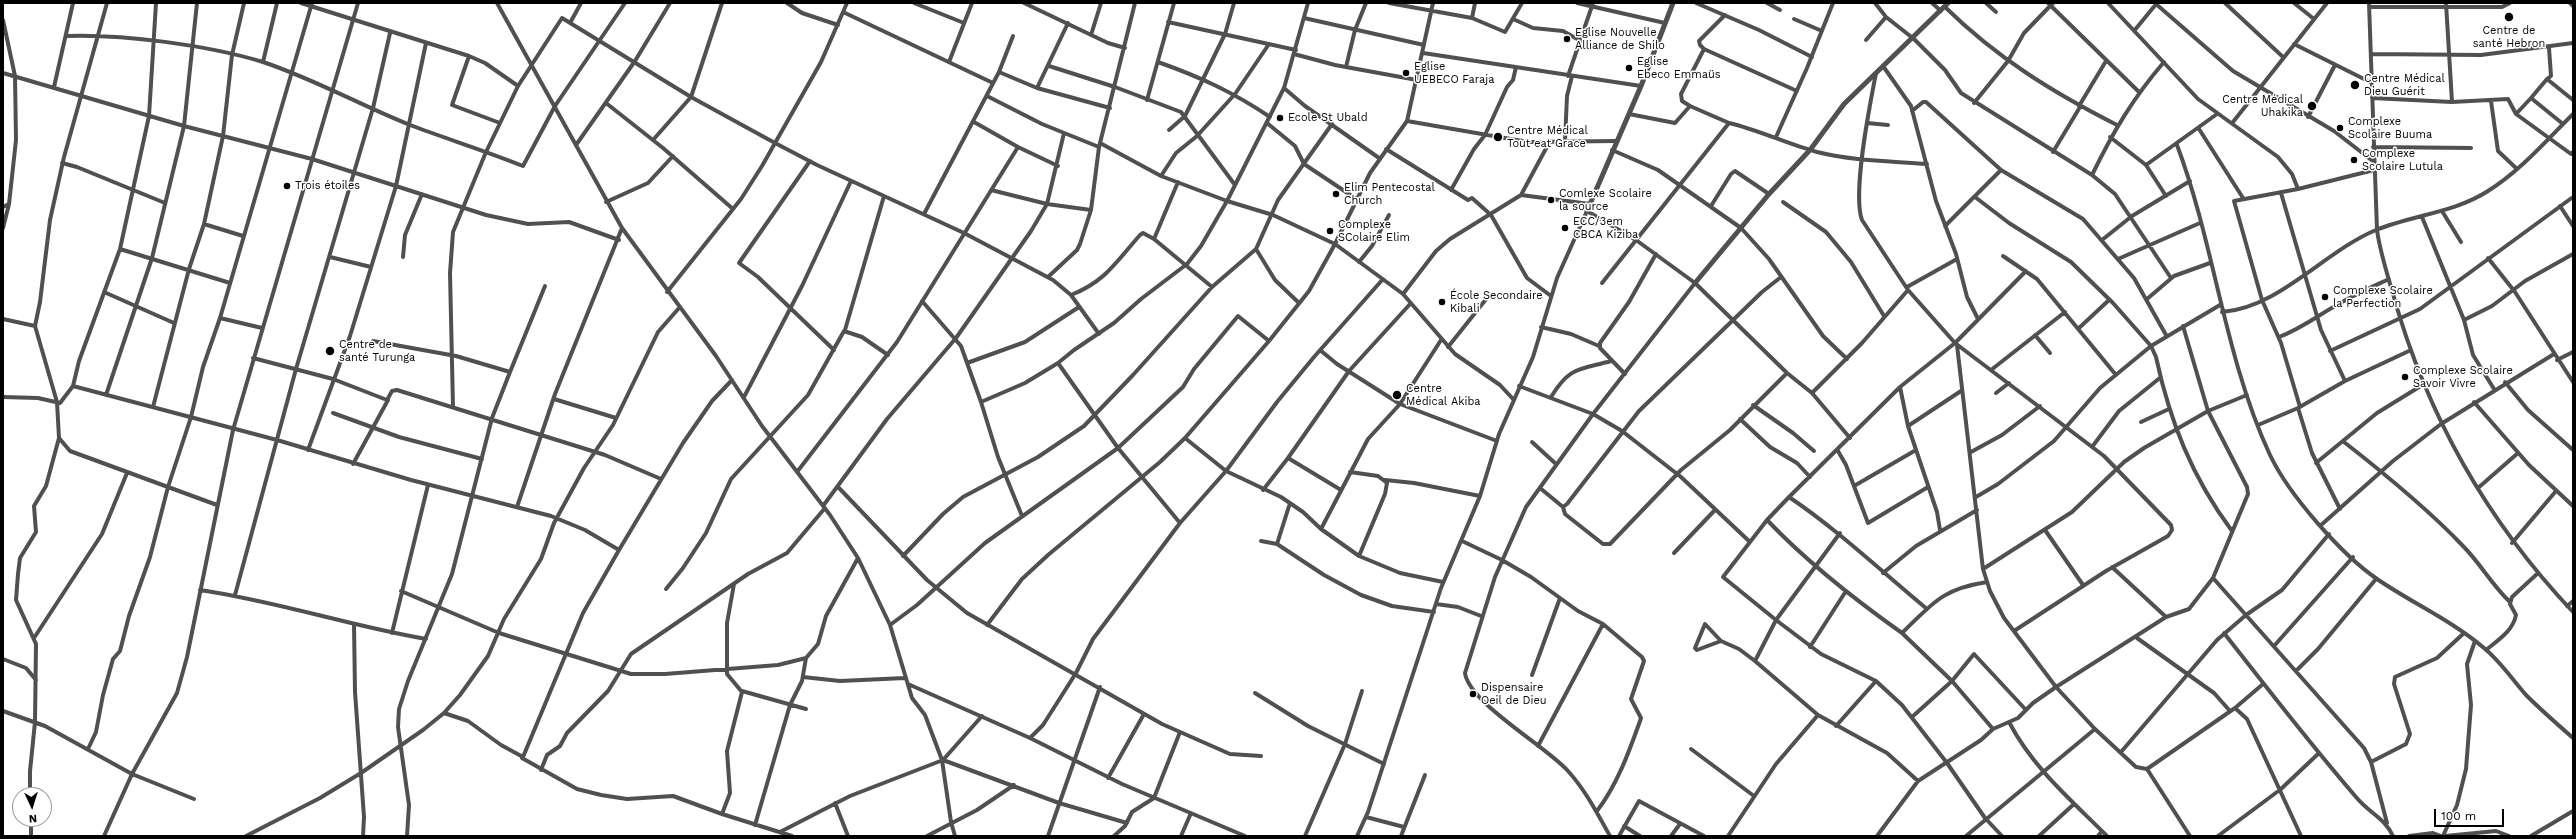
<!DOCTYPE html>
<html>
<head>
<meta charset="utf-8">
<style>
  body { margin:0 }
  #map { position:relative; width:2576px; height:839px; overflow:hidden; background:#fff; font-family:"Work Sans",sans-serif }
  canvas { display:block }
  .frame { position:absolute; inset:0; border:4px solid #000; pointer-events:none }
  .north { position:absolute; left:12px; top:787px; width:40px; height:40px; box-sizing:border-box; background:#fff; border:1px solid #999; border-radius:50%; rotate:176deg; font-size:11px; font-weight:700; line-height:16px; text-align:center; color:#000 }
  .north::after { content:''; display:block; margin:auto; width:14px; height:18px; background:#000; clip-path:polygon(50% 0,100% 100%,50% 72%,0 100%) }
  .scale { position:absolute; left:2434px; top:809px; width:70px; height:18px; box-sizing:border-box; border:2px solid #000; border-top:0; padding-left:5px; font-size:12px; line-height:14px; white-space:nowrap; color:#000; -webkit-text-stroke:3px #fff; paint-order:stroke }
</style>
</head>
<body>
<div id="map">
<canvas width="2576" height="839"></canvas>
<div class="frame"></div>
<div class="north">N</div>
<div class="scale">100 m</div>
</div>
<script>
const g = document.querySelector('canvas').getContext('2d');
g.lineJoin = 'round';
function stroke(path, color, width, dash) {
  g.strokeStyle = color;
  g.lineWidth = width;
  g.lineCap = dash ? 'butt' : 'round';
  g.setLineDash(dash || []);
  g.stroke(path);
}
function write(font, color, halo, rows, align = 'center') {
  g.font = font + ' "Work Sans",sans-serif';
  g.lineWidth = 3;
  g.setLineDash([]);
  g.textBaseline = 'middle';
  g.strokeStyle = halo;
  g.fillStyle = color;
  for (const [text, x, y, turn = 0] of rows) {
    g.save();
    g.translate(x, y);
    g.rotate((+turn || 0) * Math.PI / 180);
    g.textAlign = isNaN(turn) ? turn : align;
    if (halo) g.strokeText(text, 0, 0);
    g.fillText(text, 0, 0);
    g.restore();
  }
}
stroke(new Path2D(`
  M107,3L64,157L50,220L40,302L35,326L57,402L59,438L70,451L217,505
  M301,3L469,56L485,63L518,86
  M497,3L622,228L716,356L762,426L830,515L858,558L890,625L912,698L925,715L942,760L951,822L955,836
  M787,3L802,13L838,25
  M914,3L964,23
  M1024,3L1108,43L1125,48
  M1389,3L1472,18L1475,3
  M1577,3L1665,23
  M1696,3L1759,30L1812,57
  M1767,3L1780,10
  M1875,3L1886,17L1914,39L1945,70L1961,93L2092,175L2115,194L2171,278
  M1932,3L1941,11
  M1986,3L1996,12
  M2048,3L2139,92
  M2108,3L2198,99L2278,157L2292,174L2298,189
  M2225,3L2283,57
  M2294,3L2314,19
  M2369,3L2377,230C2380,252 2387,273 2393,294C2427,416 2487,521 2573,612
  M2446,3L2452,102
  M2570,3L2573,6
  M2156,4L2233,71L2334,131L2374,162
  M1945,7C1997,58 2052,92 2117,125
  M2369,7H2502L2510,3
  M843,12L993,83
  M1304,18L1424,45
  M1472,18L1505,32L1522,3
  M1513,19L1533,28L1563,31L1579,40
  M1794,19L1822,31
  M3,20L15,76L16,140L9,204L3,228
  M1168,22L1296,50
  M570,23L581,3
  M2134,31L2157,3
  M1091,35L1101,3
  M66,36C123,34 207,45 263,62C314,79 360,105 410,125C447,139 486,151 523,166L555,106L625,3
  M1866,40L1886,17
  M2294,44L2372,83
  M1704,49L1797,91
  M1423,53L1641,86
  M1294,54L1335,65L1417,80
  M2371,54L2481,55L2573,43
  M469,56L452,105L500,123
  M263,62L277,3
  M949,62L972,3
  M1158,62C1200,77 1233,92 1270,117
  M1049,66L1115,87L1181,112L1235,185
  M1883,66L1911,106L1936,201L1956,254L1967,297L1978,319
  M1346,67L1355,30L1366,3
  M999,72L1013,36
  M3,73L184,126L312,159L486,215L528,224L569,222L619,240
  M1876,73C1870,104 1852,193 1862,220L1908,290L1955,343L2104,456L2171,525L2172,530L2168,536L2106,571L2014,631
  M1568,76L1593,3
  M2547,79L2551,76L2549,48
  M54,87L73,3
  M1037,88L1068,23
  M1284,88L1305,106L1379,158
  M987,96L1042,124L1099,147
  M2372,98L2452,102L2508,99L2516,114L2571,154L2573,152
  M1147,100L1174,3
  M2491,101L2498,151L2517,169
  M606,103L663,148L733,209
  M1974,103L2008,61L2024,33L2053,3
  M1690,106L1682,101L1681,94L1704,49L1700,45L1699,41L1725,15
  M2079,106L2106,61
  M1912,111L1923,102H1926L2001,170L2083,219L2134,278L2166,335
  M1629,114L1675,123L1690,106L1729,123
  M2516,114L2531,98
  M2308,117L2335,65
  M1407,121L1528,142L1616,141
  M974,122L1018,147L1058,166
  M2233,122L2327,3
  M1267,123L1295,146L1304,164L1358,200
  M1867,123L1888,125
  M2563,124L2531,98L2547,79L2573,100
  M2199,129L2243,198
  M1169,130L1185,116L1225,34L1234,3
  M1776,137L1807,68L1833,3
  M2110,137L2146,165L2166,196
  M653,140L691,97L722,3
  M1565,141L1567,96L1572,76
  M1100,143L1161,176L1227,201L1273,215L1335,244L1403,294L1455,354L1500,385L1513,399
  M576,145L635,61L670,3
  M2177,145C2215,246 2224,356 2270,455C2289,495 2341,554 2377,579C2412,603 2451,620 2484,648C2500,661 2512,679 2526,695C2541,710 2557,724 2573,738
  M2373,147L2471,148
  M1386,149L1468,200L1472,198L1491,215L1527,278L1551,296
  M1612,150L1658,170L1741,228L1769,259L1823,336L1847,359
  M2053,152L2080,107
  M810,161L739,263L758,277L834,350
  M62,163L77,167L165,203
  M2146,165L2217,114
  M2092,175C2113,132 2133,98 2164,62
  M1161,176L1176,153L1197,136L1235,94L1269,44
  M1178,182L1154,239L1212,287
  M991,190L1047,204L1091,210
  M1451,190L1474,149L1485,135L1507,87L1513,80L1516,67
  M2281,193L2321,330L2345,381
  M1521,195L1550,141
  M1975,197L2009,223L2071,262L2113,303L2151,346L2156,357C2170,422 2192,477 2232,531
  M606,202L648,183L673,156
  M1783,202L1826,232L1851,262L1884,316
  M1711,206L1731,174L1735,171L1769,194
  M2560,206L2573,226
  M3,207L9,204
  M2442,211L2461,242
  M924,214L999,72L1037,88L1110,108
  M2422,217L2464,320L2473,355L2494,389
  M204,224L243,236
  M1945,226L2001,170
  M2102,240L2132,216L2190,181
  M120,249L230,283
  M2003,256L2037,279L2116,375
  M330,257L371,267
  M403,257L405,235L422,194
  M2488,258L2515,292L2573,382
  M2118,259L2200,223
  M1359,262L1372,246L1389,215
  M1048,277L1077,250L1080,244L1091,210L1099,147L1135,3
  M1602,283L1729,123C1759,130 1787,144 1817,152C1853,161 1890,161 1927,164
  M1907,287L1957,259
  M104,292L174,323
  M667,292L741,199L762,166L821,62L847,3
  M1403,294L1436,251L1450,239L1521,195L1590,204
  M1071,295L1099,334
  M2147,299L2174,276L2210,263
  M922,301L961,346L981,402L1025,383L1058,363L1074,350L1114,323L1141,299L1187,264L1201,246L1227,201L1284,88L1308,3
  M1299,303L1275,280L1256,249L1278,200L1332,124
  M2222,312C2279,308 2325,251 2376,230C2412,215 2454,213 2488,191C2520,171 2546,141 2573,114
  M220,318L262,328
  M3,319L35,326
  M2464,320L2492,306L2525,281L2573,254
  M1541,327L1571,334L1599,346
  M2079,328L2109,300
  M845,330L884,196
  M2035,335L2050,353
  M2279,337C2303,328 2321,313 2344,301C2358,293 2374,286 2389,279
  M373,341L456,356L510,372L492,418L452,574L408,681L399,709L398,727L409,805L407,836
  M1957,345L1983,569L1990,591L2004,618L2056,687L2095,729L2136,767L2147,769L2235,708L2263,684
  M1448,347L1487,298
  M1320,350L1337,364L1400,404L1497,441
  M2330,351L2420,309L2573,197
  M253,358L333,379L387,400L392,391L397,390L605,455L661,479
  M2557,360L2573,352
  M967,363L1025,342L1079,307
  M1058,363L1118,448L1180,523
  M1991,370L2065,312
  M510,372L545,286
  M1625,374L1600,348V343L1629,302L1656,254
  M2505,382L2528,410L2573,450
  M73,386L79,361L120,249L149,116L156,3
  M1519,386L1593,414L1622,431L1681,477L1750,542
  M1900,387L1908,426L1937,512L1940,530
  M1812,393L1862,343L1908,290
  M1996,393L2009,383
  M106,395L152,258L184,126L197,3
  M3,397L38,398L60,403L73,386L277,440L411,480L551,516L585,530L619,550L683,443L712,401L732,380
  M744,397L802,286L851,181
  M1551,397C1570,366 1579,370 1611,361
  M554,399L616,418
  M981,402L998,457L1022,516
  M2474,402L2529,465L2573,506
  M1753,405L1793,433L1814,451
  M153,407L189,269L204,224L223,136L232,55L244,3
  M453,407L450,273L453,232L486,152L518,86L562,18L691,97L775,143L817,165L964,233L1053,280L1071,295C1106,281 1116,262 1140,235L1143,233L1154,239
  M2300,407L2281,343L2262,300L2234,201L2298,189L2374,170
  M2298,408L2312,453L2340,509
  M333,413L399,437L482,459
  M1740,419L1770,447L1797,463L1810,477
  M2141,422L2169,409
  M2258,425L2298,408L2345,381L2411,350
  M1908,426L1961,391
  M1185,438L1226,471L1281,497L1303,512L1321,529L1359,556L1400,573L1443,582
  M1532,442L1556,464
  M2344,442C2385,474 2427,508 2463,546C2480,563 2492,585 2510,602
  M2092,447L2119,411L2161,377
  M308,450L350,336L396,186L426,43
  M1838,451L1846,465L1868,523L1928,487
  M1971,452L2002,435L2040,406
  M1288,458L1349,371L1411,303
  M2316,463L2377,413L2424,384
  M353,464L388,400
  M797,472L897,342L1018,147
  M1350,472L1378,476L1387,483L1385,494L1359,556
  M1385,480L1414,483L1480,496
  M1854,486L1916,450
  M839,488L927,580L967,613L1162,724L1230,754L1261,756
  M1540,488L1563,507L1567,504L1639,411L1762,292L1781,277
  M2478,488L2518,453
  M1263,490L1288,458L1341,490
  M1789,497C1838,530 1881,571 1927,609
  M1976,497L1998,484L2054,441L2100,388L2151,346L2220,305
  M823,506L887,419L956,338L1031,231L1047,204L1064,133
  M517,507L555,394L622,228
  M1563,507L1565,514L1570,518L1603,544H1610L1681,470L1730,430L1787,373
  M1767,520C1808,563 1854,599 1902,633
  M2320,526L2393,461L2441,424L2554,354
  M1321,529L1368,439L1400,404L1441,340
  M2045,530L2083,585
  M1840,533L1776,620L1821,654L1876,681L1902,705L1947,763L1985,818L2002,836
  M1261,541L1277,544L1324,575L1361,595L1392,606L1434,612
  M1462,541L1502,560L1531,577L1578,611L1603,624L1642,657L1644,661L1631,699L1641,718L1640,721C1629,752 1617,785 1597,811
  M2512,543L2556,491
  M1277,544L1290,503
  M1674,553L1714,511
  M903,556L943,514L963,497L1038,457L1084,426L1133,375L1212,287L1256,249
  M2112,567L2166,617
  M1983,569L2072,512L2124,462L2144,448L2208,411L2247,395
  M1883,573L1916,546L1977,510
  M2213,578L2364,748L2371,762L2387,823
  M1987,582C1942,589 1933,603 1902,633L1952,681L1993,729
  M666,589L683,568L706,533L731,479L808,395L844,331L862,337L888,355
  M200,590C276,601 350,626 426,639
  M401,591L499,633L631,674H665L778,665L806,658L818,644L826,616L858,558
  M235,595L296,369L373,108L390,33
  M1436,604L1458,607L1481,616
  M2567,606L2573,601
  M354,624L355,692L364,817L363,836
  M890,625L917,605L985,543L1118,448L1183,387L1194,369L1238,316L1269,341
  M987,625L1022,579L1048,555L1160,462L1185,438L1269,341L1309,291L1335,244L1370,173L1407,121L1433,3
  M392,633L428,485
  M2224,633C2267,688 2310,744 2356,797C2369,813 2385,818 2393,836
  M34,638L102,534L127,473
  M2137,638L2214,693L2230,711
  M1721,641L1697,650L1695,648L1705,624L1721,641L1739,649L1755,661
  M2274,646L2353,557
  M1810,647L1846,591
  M2486,650C2498,640 2513,631 2516,615L2510,604L2512,597L2537,574
  M3,659L26,668L36,680
  M2296,671L2318,649L2376,579
  M1532,675L1560,598
  M803,677L840,681L905,678
  M908,684L1030,738L1122,784L1245,836
  M742,691L806,709
  M1255,693L1308,726L1384,764
  M2235,708L2247,719L2301,836
  M3,711L45,726L132,774L194,799
  M444,713L468,721L501,745L523,757L583,613L619,550
  M1912,717L1952,681L1974,654L2026,710
  M2009,722C2033,768 2071,800 2107,836
  M1836,726L1876,681
  M1030,738L1043,725L1076,673L1093,639L1180,523L1226,471L1277,402L1314,357L1383,279
  M1538,746L1603,624
  M88,749L96,732L103,695L113,659L120,651L129,616L150,557L168,487L191,417L203,367L220,318L312,3
  M1691,749L1754,796
  M2121,752L2217,640L2246,615L2282,590L2329,534
  M522,758L577,789L601,795L627,799L673,796L722,814L792,836
  M943,760L1059,803L1127,823
  M2371,762L2406,744L2410,734L2394,684L2395,677L2437,658L2464,633
  M2147,769L2190,836
  M541,770L547,755L560,746L567,733L608,691L631,654L748,574L787,553L825,508
  M1108,778L1144,714
  M1918,781L1887,753L1818,715L1755,661L1776,620L1723,577L1767,520L1789,497L1900,387L1955,343L2026,271
  M30,795V771L35,722L36,644L16,600L18,574L20,558L36,532L34,506L46,486L59,438
  M835,803L848,836
  M722,814L730,793L727,751L742,692L727,674V623L734,584
  M1366,817L1404,827
  M31,819V836
  M755,825L790,705L802,681L806,658
  M1624,826L1640,836
  M780,832L850,796L943,760L982,716
  M104,836L132,774L177,693L187,657L233,430L358,3
  M246,836L320,798L361,773L423,730L444,713L460,695L488,656L504,619L541,559L554,523L584,468L613,425L658,332L679,308
  M927,836L977,810L1014,785
  M1048,836L1100,687
  M1114,836L1125,826L1132,812L1154,798L1180,732
  M1181,836L1191,813
  M1305,836L1345,744L1362,691
  M1357,836L1368,812L1441,588L1480,496L1499,434L1533,357L1557,278L1587,211L1636,240L1695,283L1787,373L1812,393L1850,438
  M1401,836L1425,775
  M1610,836C1597,813 1586,791 1568,771C1547,747 1469,703 1465,673L1495,577L1526,507L1593,414L1695,283
  M1619,836L1639,801L1704,836
  M1671,836L1680,824
  M1728,836L1776,764L1818,715
  M1877,836L1918,781L1981,740L1993,729L2018,718L2033,703L2056,687L2166,617L2189,609L2213,578L2248,494L2247,487L2208,411L2183,326
  M1966,836L2095,729
  M2039,836L2074,804
  M2098,836L2102,831
  M2218,836L2281,789L2319,753
  M2409,836L2433,833L2441,836
  M2443,836L2457,805L2466,769L2471,705L2467,664L2475,641
  M2445,836L2496,831L2509,836
  M2531,836L2573,811`), '#505050', 4);
stroke(new Path2D(`
  M1587,211L1641,86L1673,3
  M1695,283L1769,194L1810,150L1844,104L1948,3`), '#505050', 5);
for (const [x, y, r, color] of [
  [2509,17,5,"#000"],
  [1567,39,4,"#000"],
  [1629,68,4,"#000"],
  [1406,73,4,"#000"],
  [2355,85,5,"#000"],
  [2312,106,5,"#000"],
  [1280,118,4,"#000"],
  [2340,128,4,"#000"],
  [1498,137,5,"#000"],
  [2354,160,4,"#000"],
  [287,186,4,"#000"],
  [1336,194,4,"#000"],
  [1551,200,4,"#000"],
  [1565,228,4,"#000"],
  [1330,231,4,"#000"],
  [2325,297,4,"#000"],
  [1442,302,4,"#000"],
  [330,351,5,"#000"],
  [2405,377,4,"#000"],
  [1397,395,5,"#000"],
  [1473,694,4,"#000"]
]) {
  const dot = new Path2D();
  dot.arc(x, y, r, 0, 2 * Math.PI);
  g.fillStyle = color;
  g.fill(dot);
  stroke(dot, '#fff', 1.5);
}
write('11px', '#000', '#fff', [
  ["Centre de",2509,31,"center"],
  ["santé Hebron",2509,44,"center"],
  ["Eglise Nouvelle",1575,33],
  ["Alliance de Shilo",1575,46],
  ["Eglise",1637,62],
  ["Ebeco Emmaüs",1637,75],
  ["Eglise",1414,67],
  ["UEBECO Faraja",1414,80],
  ["Centre Médical",2364,79],
  ["Dieu Guérit",2364,92],
  ["Centre Médical",2303,100,"right"],
  ["Uhakika",2303,113,"right"],
  ["Ecole St Ubald",1288,118],
  ["Complexe",2348,122],
  ["Scolaire Buuma",2348,135],
  ["Centre Médical",1507,131],
  ["Tout eat Grace",1507,144],
  ["Complexe",2362,154],
  ["Scolaire Lutula",2362,167],
  ["Trois étoiles",295,186],
  ["Elim Pentecostal",1344,188],
  ["Church",1344,201],
  ["Comlexe Scolaire",1559,194],
  ["la source",1559,207],
  ["ECC/3em",1573,222],
  ["CBCA Kiziba",1573,235],
  ["Complexe",1338,225],
  ["SColaire Elim",1338,238],
  ["Complexe Scolaire",2333,291],
  ["la Perfection",2333,304],
  ["École Secondaire",1450,296],
  ["Kibali",1450,309],
  ["Centre de",339,345],
  ["santé Turunga",339,358],
  ["Complexe Scolaire",2413,371],
  ["Savoir Vivre",2413,384],
  ["Centre",1406,389],
  ["Médical Akiba",1406,402],
  ["Dispensaire",1481,688],
  ["Oeil de Dieu",1481,701]
], 'left');
</script>
</body>
</html>
